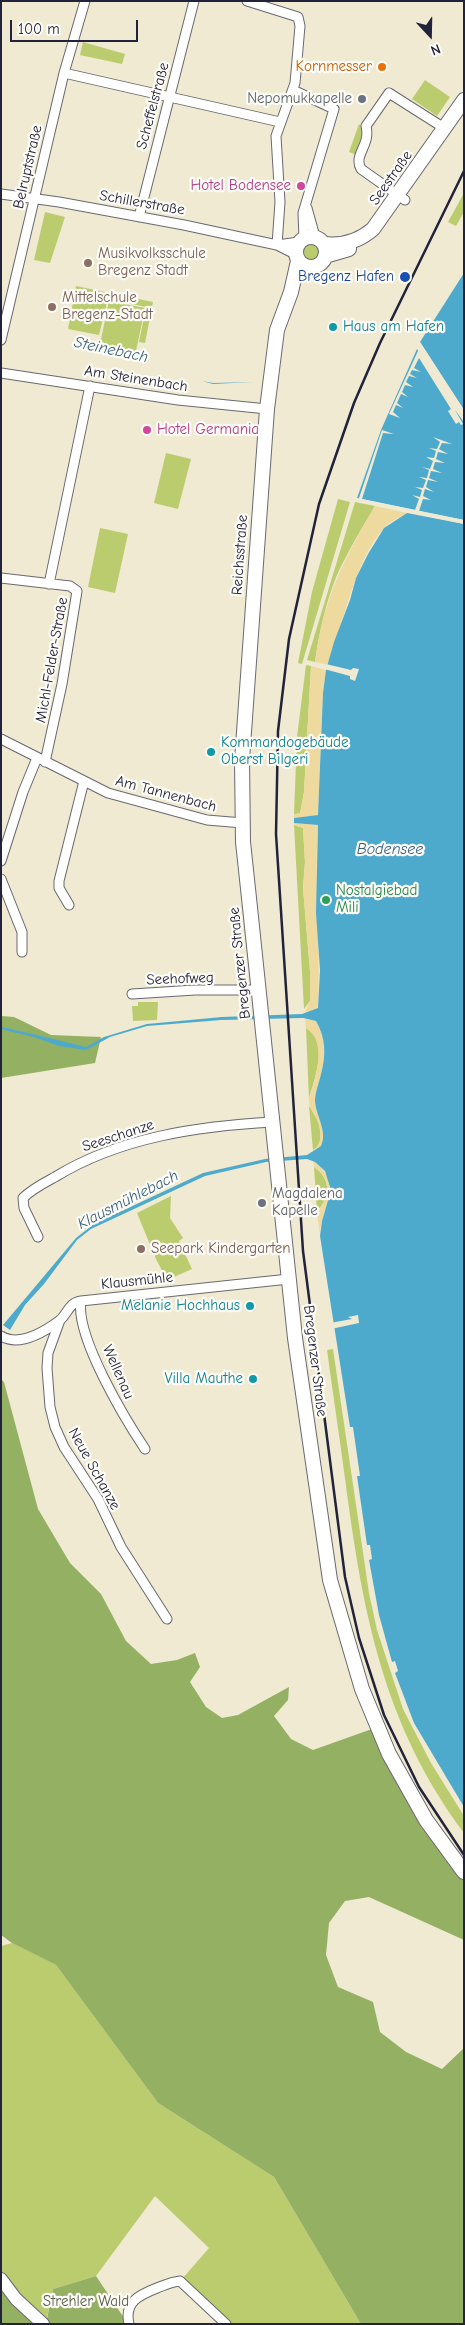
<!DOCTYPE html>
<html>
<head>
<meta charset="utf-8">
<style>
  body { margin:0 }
  #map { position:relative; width:465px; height:2325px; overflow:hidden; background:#efead1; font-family:"Comic Neue",sans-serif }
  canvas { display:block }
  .frame { position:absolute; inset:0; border:2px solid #22223b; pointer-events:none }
  .north { position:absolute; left:405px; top:10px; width:50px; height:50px; -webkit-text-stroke:4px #fdfcf7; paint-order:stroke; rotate:159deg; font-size:14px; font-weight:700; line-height:20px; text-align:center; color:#22223b }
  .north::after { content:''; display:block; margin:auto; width:18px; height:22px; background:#22223b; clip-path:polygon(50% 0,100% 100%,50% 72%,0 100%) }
  .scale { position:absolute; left:10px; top:20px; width:128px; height:22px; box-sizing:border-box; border:2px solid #22223b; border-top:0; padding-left:6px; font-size:15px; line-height:18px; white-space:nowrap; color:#22223b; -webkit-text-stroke:4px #fdfcf7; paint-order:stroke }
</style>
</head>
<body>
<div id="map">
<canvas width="465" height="2325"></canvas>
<div class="frame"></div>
<div class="north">N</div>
<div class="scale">100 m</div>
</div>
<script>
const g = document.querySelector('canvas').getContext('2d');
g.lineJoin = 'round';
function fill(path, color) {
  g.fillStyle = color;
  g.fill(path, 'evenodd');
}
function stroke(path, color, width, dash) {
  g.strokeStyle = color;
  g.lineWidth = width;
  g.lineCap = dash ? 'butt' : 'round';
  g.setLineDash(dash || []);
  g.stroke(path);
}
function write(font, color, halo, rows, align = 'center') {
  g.font = font + ' "Comic Neue",sans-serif';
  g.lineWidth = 4.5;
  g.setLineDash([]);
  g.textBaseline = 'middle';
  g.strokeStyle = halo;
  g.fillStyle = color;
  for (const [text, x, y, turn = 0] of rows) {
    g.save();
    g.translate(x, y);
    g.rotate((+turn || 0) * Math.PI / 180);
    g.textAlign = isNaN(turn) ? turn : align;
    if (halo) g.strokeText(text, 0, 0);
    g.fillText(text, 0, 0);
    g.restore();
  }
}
fill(new Path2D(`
  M83,42L125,54L122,64L80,55Z
  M425,80L450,97L437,116L412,99Z
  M359,124L365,131L357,155L349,152Z
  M464,193V212L456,226L448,222Z
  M45,212L65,217L50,263L34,260Z
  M302 252a9 9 0 1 1 18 0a9 9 0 1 1-18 0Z
  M76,286L153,302L145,343L139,342L146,307L108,299L99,335L68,329Z
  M109,301L145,308L135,356L99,349Z
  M166,453L191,459L178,509L154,503Z
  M338,499L350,502L302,664L298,663L312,592Z
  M355,502L375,506C362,528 348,551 337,575C326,602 319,632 315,662L307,660Z
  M100,528L128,534L115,593L88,587Z
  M306,665L311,666L304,792L300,814H294L297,737Z
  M294,825L303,828L305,862L303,888L310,971V1001L304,1009Z
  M138,1002H158L157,1020L133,1021L132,1006H138Z
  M306,1028C330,1042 314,1079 309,1099Z
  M309,1106C318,1116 328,1142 313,1150Z
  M314,1167C331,1178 331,1198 317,1211Z
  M171,1196L170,1218L183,1238L179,1241L192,1269L167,1280L156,1259L137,1213Z
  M333,1349L369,1593L377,1630L403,1709L431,1763L464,1816V1833C384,1726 363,1614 346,1486C340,1440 333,1395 327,1350Z
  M12,1943L56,1965L158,2103L274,2177L361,2324H228L182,2279L209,2248L155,2196L96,2276L53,2289L46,2322L20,2297L1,2271V1946Z`), '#bbcc6f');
fill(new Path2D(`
  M1,1016L14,1017L51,1035L101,1037L95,1063L1,1078Z
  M1,1379L4,1382L38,1509L70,1563L101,1594L126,1641L151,1664L177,1660L195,1653L200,1667L190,1682L206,1707L222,1718L238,1715L289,1687L288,1700L274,1716L291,1739L313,1750L372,1729L447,1857L464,1879V1940L369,1897L345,1901L329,1923L326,1955L338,1987L373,2002L380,2032L406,2052L442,2069L464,2048V2324H361L274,2177L158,2103L56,1965L12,1943L1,1935Z
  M96,2276L128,2324H46L53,2289Z
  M1,2279L43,2324H1Z`), '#94b062');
fill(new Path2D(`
  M375,506L407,513C400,517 391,521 385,527C355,558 343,625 328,665L315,662C324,597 343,561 375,506Z
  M311,666L326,670L323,693L318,815L294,818V814L300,813L304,792Z
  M294,823L318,825C314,885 321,946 318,1006L316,1010L305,1012L310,1001V971L303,888L305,862L303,828L294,825Z
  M305,1019L316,1021C325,1038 326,1056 321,1074C319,1083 315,1091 315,1100C315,1114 326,1128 323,1142C322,1148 318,1150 313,1153V1150C323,1145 321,1131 318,1122C315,1115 309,1108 309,1101C309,1095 312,1091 313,1086C318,1069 325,1039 306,1028Z
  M313,1161C346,1183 320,1207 320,1236L317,1211C331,1198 331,1178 314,1167Z`), '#eeda9e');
fill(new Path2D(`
  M464,273V410L420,342Z
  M417,349L464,422V520L357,498L381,430Z
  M202,381L213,383L253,382L348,405L253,382L213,384Z
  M407,513L464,524V1807L414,1723L395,1673L398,1671L395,1661L392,1662L379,1615L369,1560L372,1559L370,1545H367L357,1476H360L353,1427H350L320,1236L322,1221L331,1190L325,1171L315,1162L307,1159L266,1162L205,1176L91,1229L77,1240L44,1284L25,1305L10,1330L3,1325L76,1238L94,1224L203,1173L265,1159L307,1155L321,1146C328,1131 316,1117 315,1101C315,1092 319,1083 321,1074C326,1056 326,1038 316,1021L303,1018L221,1020L147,1026L110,1037L86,1050L59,1046L28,1035L29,1033L86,1047L104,1037L147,1024L222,1017L302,1014L318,1008L320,970L316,913L318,825L294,823V818L318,815L323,693L326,670L334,642L350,600L356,578L368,554L384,528Z`), '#4eaacd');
fill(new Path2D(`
  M420,342L464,410V412L419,344Z
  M418,346L464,417V422L455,410L463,424L461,425L459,422L456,424L448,411L451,409L419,358L414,368L421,372L412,370L410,374L417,378L409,376L406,382L413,387L405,385L402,392L408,397L401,394L397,403L403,408L396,405L393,412L400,418L389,414L418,351Z
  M382,430L394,434L383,433L362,499L415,510L419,499L412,495L420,497L422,490L415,487L423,488L426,480L419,477L427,478L429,470L422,467L430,469L433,461L426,457L434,458L436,451L429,448L437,449L440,442L433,437L452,444L442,443L439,449L448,454L438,452L436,459L445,463L435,462L433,469L442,473L431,471L429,478L438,482L428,480L426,487L434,492L425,489L423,496L431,500L423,499L419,511L464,520V524L356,501L359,498Z
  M326,664L351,670L353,668L359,669L355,681L350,679V676L324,669Z
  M358,1315L359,1323L331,1329L330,1323L352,1319L348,1317Z`), '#efead1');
stroke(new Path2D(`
  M1,1028L31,1035`), '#4eaacd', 2.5);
const street = new Path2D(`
  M247,1L298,17L300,26L295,83L276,136L280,202L277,245
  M64,73L280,122
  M293,90L334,109L303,213L304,238
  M1,194L59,202L184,225L277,245L295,254
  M405,200L361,169C353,154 371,146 366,126L389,93L441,126
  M307,208L315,237
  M139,217L194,1
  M277,245L299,242
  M1,340L64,73L85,1
  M1,373L178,400L267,409
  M1,578L70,586L77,591L62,684L45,762
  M49,584L90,386
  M1,739L108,793L207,820L243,823
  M1,861L23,792L37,758
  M1,879L22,932V952
  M69,905L59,888V881L84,781
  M132,994L195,990H258
  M38,1237L24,1208L23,1198C32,1189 44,1183 55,1177C120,1137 199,1126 273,1122
  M81,1301C75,1336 125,1419 145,1449
  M60,1320L48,1353L47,1368L50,1407L55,1427L64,1447L98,1499L121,1547L167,1619
  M1,1336C19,1347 44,1332 59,1321C68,1314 68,1303 81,1301L289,1279
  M129,2324C124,2302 139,2295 157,2288C165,2285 171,2282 180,2281L226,2324`);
const secondary = new Path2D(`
  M1,2279L16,2299L43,2324`);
const primary = new Path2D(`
  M296 252a15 15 0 1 1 30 0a15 15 0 1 1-30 0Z
  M324,244C342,246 359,241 373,229L464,100
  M325,256L349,249
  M298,261L291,292L277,330L267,409L242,760L243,842L249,898L295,1338L330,1580L362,1689L389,1754L426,1820L464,1872`);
stroke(street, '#6a6870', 11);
stroke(secondary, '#6a6870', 14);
stroke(primary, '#6a6870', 16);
stroke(street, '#fff', 9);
stroke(secondary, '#fff', 12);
stroke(primary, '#fff', 14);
stroke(new Path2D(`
  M464,171L380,343L354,403L319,504L289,639L278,731L276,834L303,1251L345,1577L359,1638L384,1715L419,1787L464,1855`), '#22223b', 2.5);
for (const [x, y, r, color] of [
  [382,67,5,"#e8710a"],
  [362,99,5,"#6b7280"],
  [301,186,5,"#d1479c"],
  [88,263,5,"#8d6e63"],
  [405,277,6,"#1a4fb4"],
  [52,307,5,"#8d6e63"],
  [333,327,5,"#0f9aa8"],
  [147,430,5,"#d1479c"],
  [211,752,5,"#0f9aa8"],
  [326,900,5,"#2e9e5b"],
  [262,1203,5,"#6b7280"],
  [141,1249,5,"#8d6e63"],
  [250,1306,5,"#0f9aa8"],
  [253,1379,5,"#0f9aa8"]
]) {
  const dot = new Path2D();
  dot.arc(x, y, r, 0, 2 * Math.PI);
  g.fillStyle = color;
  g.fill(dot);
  stroke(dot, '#fdfcf7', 2);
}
write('15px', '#c56008', '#fdfcf7', [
  ["Kornmesser",372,67]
], 'right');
write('15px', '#5b616d', '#fdfcf7', [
  ["Nepomukkapelle",352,99],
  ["Magdalena",272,1194,"left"],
  ["Kapelle",272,1211,"left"]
], 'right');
write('15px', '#22223b', '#fdfcf7', [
  ["Scheffelstraße",153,106,-75],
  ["Belruptstraße",28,167,-77],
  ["Seestraße",391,178,-55],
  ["Schillerstraße",142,203,10],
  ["Am Steinenbach",136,379,9],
  ["Reichsstraße",240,555,-86],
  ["Michl-Felder-Straße",52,660,-80],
  ["Am Tannenbach",166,794,15],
  ["Bregenzer Straße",240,963,-96],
  ["Seehofweg",180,979,-2],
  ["Seeschanze",118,1136,-18],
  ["Klausmühle",137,1281,-6],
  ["Bregenzer Straße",315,1361,83],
  ["Wellenau",118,1372,66],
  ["Neue Schanze",94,1469,61]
]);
write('15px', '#b23c85', '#fdfcf7', [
  ["Hotel Bodensee",291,186],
  ["Hotel Germania",157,430,"left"]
], 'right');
write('15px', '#785e54', '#fdfcf7', [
  ["Musikvolksschule",98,254],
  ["Bregenz Stadt",98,271],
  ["Mittelschule",62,298],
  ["Bregenz-Stadt",62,315],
  ["Seepark Kindergarten",151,1249]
], 'left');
write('15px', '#164399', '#fdfcf7', [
  ["Bregenz Hafen",394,277]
], 'right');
write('15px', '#0d838f', '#fdfcf7', [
  ["Haus am Hafen",343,327],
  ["Kommandogebäude",221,743],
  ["Oberst Bilgeri",221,760],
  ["Melanie Hochhaus",240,1306,"right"],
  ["Villa Mauthe",243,1379,"right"]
], 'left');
write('15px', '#27864d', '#fdfcf7', [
  ["Nostalgiebad",336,891],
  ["Mili",336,908]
], 'left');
write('15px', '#585e4d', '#fdfcf7', [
  ["Strehler Wald",86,2302]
]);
write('italic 16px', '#365f7d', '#fdfcf7', [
  ["Steinebach",111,350,12],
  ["Bodensee",390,849],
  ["Klausmühlebach",128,1200,-27]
]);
</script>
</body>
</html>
